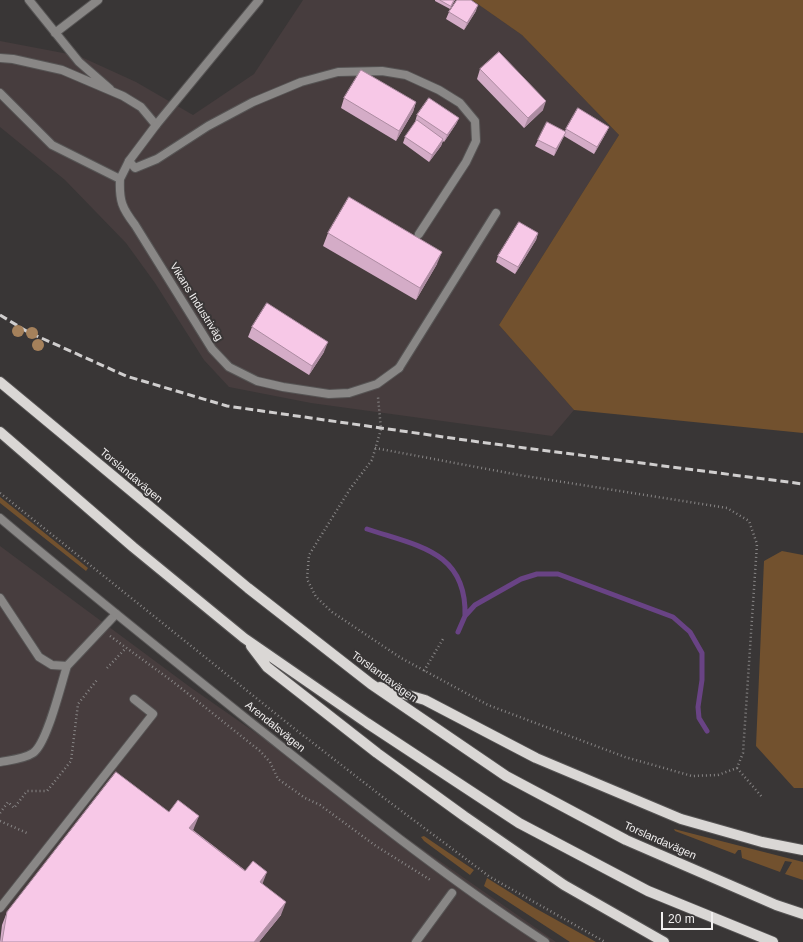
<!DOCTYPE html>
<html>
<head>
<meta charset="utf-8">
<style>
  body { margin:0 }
  #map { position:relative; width:803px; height:942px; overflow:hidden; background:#393636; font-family:Arial,sans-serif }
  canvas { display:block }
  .scale { position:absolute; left:661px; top:912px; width:52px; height:18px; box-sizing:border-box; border:2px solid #f1efef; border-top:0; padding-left:5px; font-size:12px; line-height:14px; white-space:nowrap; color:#f1efef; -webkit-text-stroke:3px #393636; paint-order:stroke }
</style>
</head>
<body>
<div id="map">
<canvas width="803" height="942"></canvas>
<div class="scale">20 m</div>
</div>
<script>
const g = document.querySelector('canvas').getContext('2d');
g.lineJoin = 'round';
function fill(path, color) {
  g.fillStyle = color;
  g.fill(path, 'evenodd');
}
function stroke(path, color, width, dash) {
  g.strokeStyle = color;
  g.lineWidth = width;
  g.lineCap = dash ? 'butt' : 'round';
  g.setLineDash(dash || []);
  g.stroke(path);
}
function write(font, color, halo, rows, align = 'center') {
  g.font = font + ' Arial,sans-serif';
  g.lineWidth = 4;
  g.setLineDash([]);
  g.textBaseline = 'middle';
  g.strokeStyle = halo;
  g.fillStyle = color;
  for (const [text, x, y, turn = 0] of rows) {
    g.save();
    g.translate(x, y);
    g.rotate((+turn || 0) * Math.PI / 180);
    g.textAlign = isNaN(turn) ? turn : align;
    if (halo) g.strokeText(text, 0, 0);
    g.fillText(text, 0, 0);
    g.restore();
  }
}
fill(new Path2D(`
  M303,0H472L522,35L619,135L499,325L574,410L552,436L311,403L229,387L204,360L155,283L126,243L65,180L0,127V41L79,56L136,82L193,115L254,74Z
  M0,546L190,687L556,942H0Z`), '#473d3e');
fill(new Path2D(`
  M472,0H803V433L574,410L499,325L619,135L522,35Z
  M0,497L88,568L86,571L0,503Z
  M782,551L803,555V788H794L756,746L764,561Z
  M674,829L803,862V880L785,874L792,862L785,861L780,872L742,858L741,850H738L735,854L675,831Z
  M424,836L474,870L470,875L424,841L421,837Z
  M487,878L535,908L596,942H570L484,886Z`), '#72512e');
stroke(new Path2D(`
  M367,529C417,546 467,551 465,616
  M458,632L465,616L475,605L521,579L537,574H558L673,617L690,632L702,653V680L698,707L699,718L707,731`), '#694385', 5);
const lane = new Path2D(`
  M29,0L79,62L110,89
  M55,33L98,0
  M0,58L13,59L62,70L123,96L141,107L156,125
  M129,161L135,168L157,159L208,126L253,102L301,82L338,72L382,71L406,75L439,90L460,103L475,121L476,141L466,162L419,234
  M399,368L496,213
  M0,598L39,657L52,665L67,666L116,614
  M0,762C11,760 24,759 33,753C47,744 61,684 67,666
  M0,908L153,714L134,699
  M416,942L452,893`);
const street = new Path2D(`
  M0,93L52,145L120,179L129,161L156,125L259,0
  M120,179C119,201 122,208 135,225L212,349L229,367L257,381L283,387L329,394L349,393L377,384L399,368
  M0,518C83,588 168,656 253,724C348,799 443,876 545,942`);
const primary = new Path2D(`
  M0,382L248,588L371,684L506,776L626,840L776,905L803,914
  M0,432L133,547L244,638L367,723L519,823L648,891L773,942
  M251,646L267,667L377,753L464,816L564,885L664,942
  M380,687L425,700L536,758L681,819L762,842L803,850`);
stroke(lane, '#565454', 10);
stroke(street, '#565454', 10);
stroke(primary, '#565454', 12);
stroke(new Path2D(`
  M375,448L519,475L727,508L749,521L757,544L743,753L737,768L718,775L692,776L625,757L488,705L401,658L332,612L316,597L307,579L309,555L350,489L372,460L381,429L378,397
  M0,493L291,726L384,798L490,877L605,942
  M110,636L172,681L260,751L270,762L278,779L305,798L320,805L376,846L432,881
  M107,668L126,648
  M424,671L443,639
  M737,768L762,797
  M0,813L8,802L14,808L27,791H47L71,761L78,704L97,680
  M0,821L27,833`), '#888686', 2.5, [1, 3]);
stroke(lane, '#898786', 8);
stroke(street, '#898786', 8);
stroke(primary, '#dad7d5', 10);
stroke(new Path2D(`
  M0,315L28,332L126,376L227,406L479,442L803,484`), '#d0cece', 3, [8, 4]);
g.fillStyle = '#a5815b';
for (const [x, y] of [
  [18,331],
  [32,333],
  [38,345]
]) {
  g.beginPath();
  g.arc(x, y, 6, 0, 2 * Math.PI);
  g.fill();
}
fill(new Path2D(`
  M435,0H455L450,9L435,1Z
  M476,11L464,30L446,19L449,12Z
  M480,69L543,110L524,128L477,79Z
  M344,98L416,102L413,112L396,141L341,108Z
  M417,115L459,118L456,124L444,142L443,141L441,146L429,162L403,143L405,137L415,122Z
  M609,127L606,133L594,154L564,136L554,156L535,146L538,140L565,131L566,129Z
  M328,233L437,264L416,300L323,246Z
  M538,233L536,240L515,274L496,262L498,256Z
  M252,327L324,352L309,375L248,337Z
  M194,828L193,830L263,884L281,915L259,942H0L2,925L7,912Z`), '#d4acc7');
fill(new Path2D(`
  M478,5L476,11L464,30L467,23Z
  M546,101L543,110L524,128L528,118Z
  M416,102L413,112L396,141L399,131Z
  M459,118L456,124L444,142L447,135Z
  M609,127L606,133L594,154L597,147Z
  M566,132L554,156L556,149Z
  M443,139L441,146L429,162L432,155Z
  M538,233L536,240L515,274L518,267Z
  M442,252L437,264L416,300L420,288Z
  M328,342L324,352L309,375L312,366Z
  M199,816L194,828L185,841L189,828Z
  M267,872L262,885L260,882Z
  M286,902L281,915L259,942H254Z`), '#ad8ca2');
const building = new Path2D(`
  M440,0H454L451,6Z
  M457,0H471L478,5L467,23L449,12Z
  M499,52L546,101L528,118L480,69Z
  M361,70L416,102L399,131L344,98Z
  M429,98L459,118L447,135L417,115Z
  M578,108L609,127L597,147L566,129Z
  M417,120L443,139L432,155L405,137Z
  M547,122L566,132L556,149L538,140Z
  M349,197L442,252L420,288L328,233Z
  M519,222L538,233L518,267L498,256Z
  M267,303L328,342L312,366L252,327Z
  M116,772L169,812L178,800L199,816L189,828L245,871L253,861L267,872L260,882L286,902L254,942H2L7,912Z`);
fill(building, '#f7c8e7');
stroke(building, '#ad8ca2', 1);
write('11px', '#f1efef', '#393636', [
  ["Vikans Industriväg",196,302,58],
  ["Torslandavägen",131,476,40],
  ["Torslandavägen",384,677,36],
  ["Arendalsvägen",275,727,39],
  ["Torslandavägen",660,841,24]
]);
</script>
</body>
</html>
